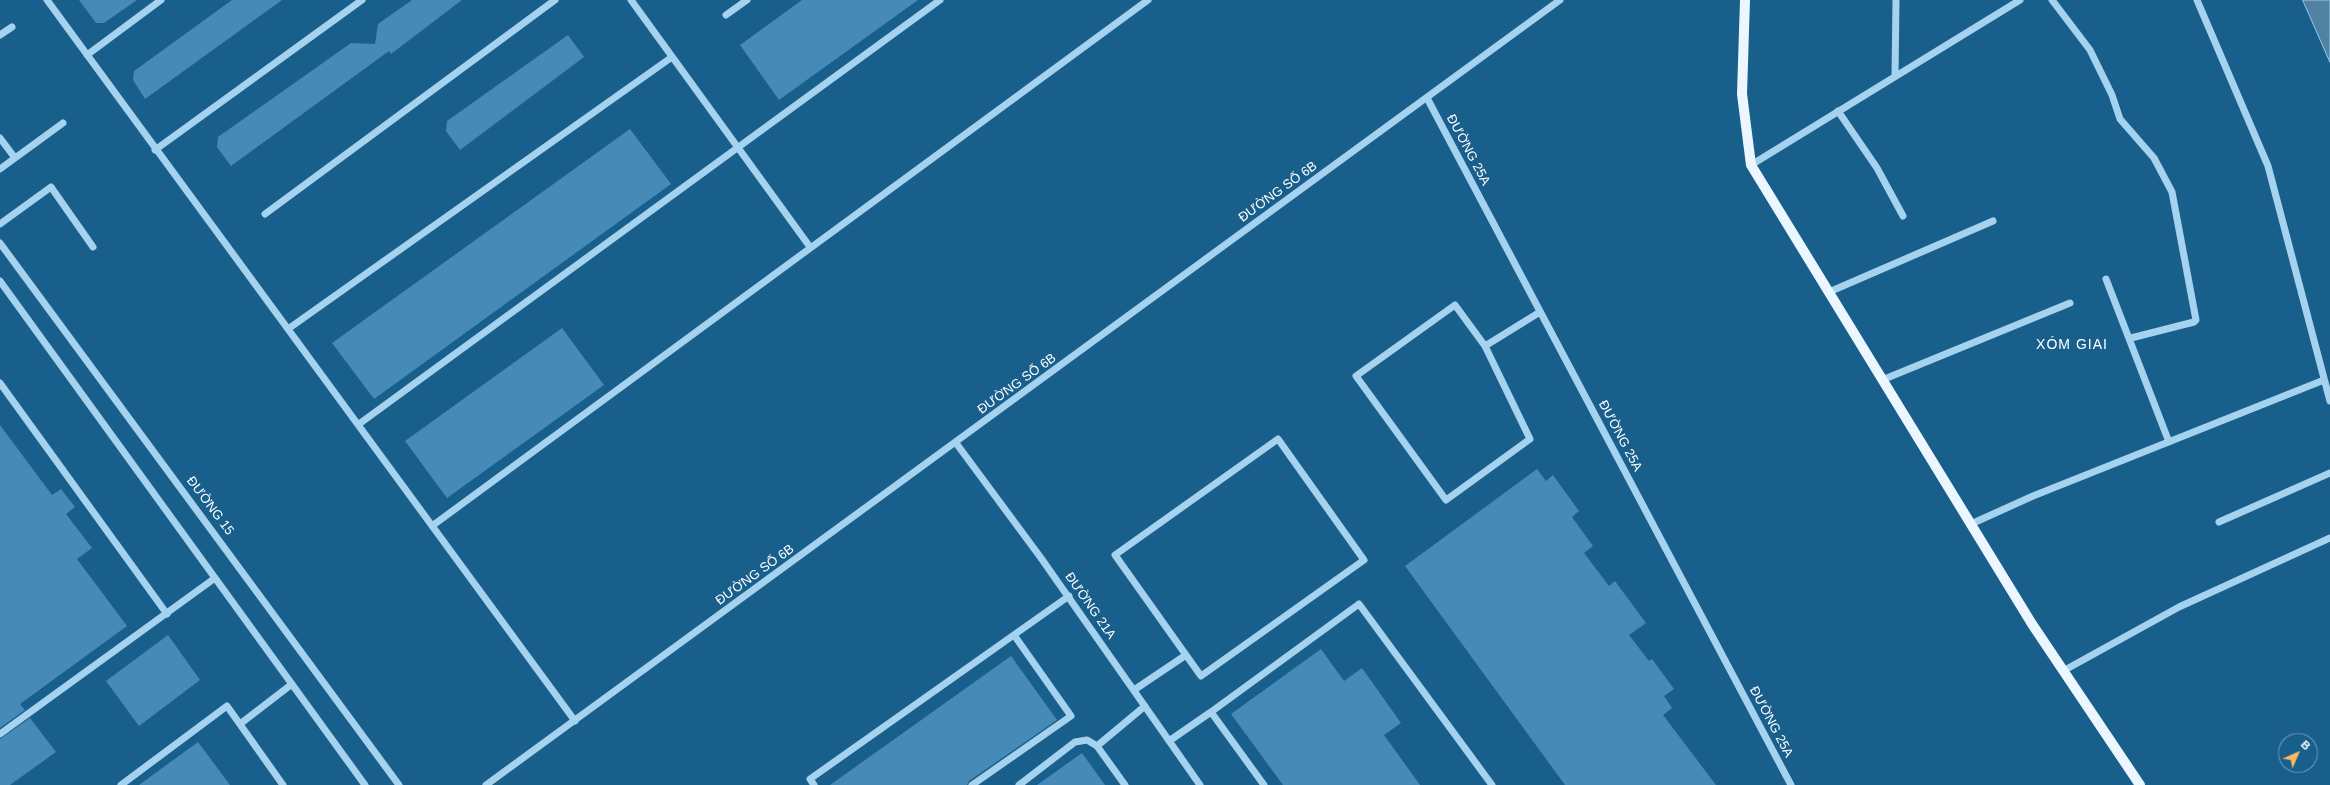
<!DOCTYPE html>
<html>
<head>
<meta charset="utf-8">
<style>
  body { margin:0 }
  #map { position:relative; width:2330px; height:785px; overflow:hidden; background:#195f8c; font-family:Arial,sans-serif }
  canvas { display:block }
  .north { position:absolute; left:2278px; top:733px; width:40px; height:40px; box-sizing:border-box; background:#195f8c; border:1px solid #759fba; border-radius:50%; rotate:45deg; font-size:11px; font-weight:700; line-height:16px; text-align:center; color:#fff }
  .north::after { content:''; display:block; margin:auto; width:14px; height:18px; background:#ffb862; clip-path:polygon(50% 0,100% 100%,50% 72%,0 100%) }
</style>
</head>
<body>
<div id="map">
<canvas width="2330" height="785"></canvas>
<div class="north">B</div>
</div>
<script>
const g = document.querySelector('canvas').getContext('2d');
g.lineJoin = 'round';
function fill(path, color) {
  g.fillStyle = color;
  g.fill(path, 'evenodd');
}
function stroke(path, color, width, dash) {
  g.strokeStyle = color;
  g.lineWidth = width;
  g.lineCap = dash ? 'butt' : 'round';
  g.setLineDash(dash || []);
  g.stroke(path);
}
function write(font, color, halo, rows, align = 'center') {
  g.font = font + ' Arial,sans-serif';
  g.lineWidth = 3;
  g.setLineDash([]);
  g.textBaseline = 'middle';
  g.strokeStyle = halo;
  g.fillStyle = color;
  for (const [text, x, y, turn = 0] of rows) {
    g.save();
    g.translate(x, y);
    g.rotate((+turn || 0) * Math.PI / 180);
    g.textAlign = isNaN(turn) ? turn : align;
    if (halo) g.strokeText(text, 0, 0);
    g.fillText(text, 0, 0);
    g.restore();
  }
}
const water = new Path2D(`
  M2303,0H2330V62Z`);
fill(water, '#5182a1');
stroke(water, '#98cff0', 1);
fill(new Path2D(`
  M79,0H137L104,23H96Z
  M232,0H282L145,99L133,80L134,71Z
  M412,0H462L391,54L389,51L231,166L217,147L218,137L351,43L375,44L378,24Z
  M802,0H918L779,100L740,45Z
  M568,35L584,57L460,150L446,131L447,121Z
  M630,129L671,184L374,399L332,343Z
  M562,328L604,385L447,498L405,441Z
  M0,425L52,495L61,489L75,507L66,514L92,548L77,559L127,626L20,704L25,710L0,728Z
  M1537,469L1546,481L1553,475L1579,511L1572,517L1593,546L1584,553L1609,586L1615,581L1646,623L1629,635L1649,661L1652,659L1674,689L1664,696L1672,708L1663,715L1716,785H1565L1405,566Z
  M168,635L200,680L139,726L106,681Z
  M1321,649L1344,681L1362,668L1401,723L1384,735L1420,785H1283L1231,714Z
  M1011,656L1057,720L969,781L967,785H830Z
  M30,718L56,752L10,785H0V739Z
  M198,742L230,785H139Z
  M1082,753L1105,785H1037Z`), '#468bb7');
stroke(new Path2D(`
  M47,0L575,721
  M631,0L810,247
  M2052,0L2090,50L2112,95L2120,119L2154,158L2172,192L2196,320L2194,322L2131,338
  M2197,0L2268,166L2330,401
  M726,15L747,0
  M0,35L12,27
  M87,55L161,0
  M1895,76L1896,0
  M1427,98L1791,785
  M1838,111L1877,168L1903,216
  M0,138L15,158
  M155,150L362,0
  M1751,165L2020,0
  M0,169L63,123
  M265,214L555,0
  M0,224L51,187L93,247
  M0,243L399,785
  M2106,279L2169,442
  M0,281L365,785
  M1829,292L1993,221
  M288,329L672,57
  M1485,346L1530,439L1446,500L1356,376L1455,305L1485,346L1540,312
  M1882,380L2070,303
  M0,383L167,614
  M359,424L940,0
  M956,443L1041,558L1200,785
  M2219,522L2330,473
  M1971,524L2033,496L2324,380
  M432,526L1148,0
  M2063,671L2179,607L2330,538
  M1134,690L1186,655L1115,555L1278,439L1364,560L1201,676L1186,655
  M1211,712L1359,604L1492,785
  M240,724L292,684
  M0,734L215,578
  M1169,741L1211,712L1264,785
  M1097,746L1125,785
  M121,785L227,706L283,785
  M486,785L1560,0
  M814,785L810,779L1069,596
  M972,785L1071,716L1014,635
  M1019,785L1075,742L1087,740L1097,746L1145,706`), '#a5d2ee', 7);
stroke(new Path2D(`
  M1745,0L1742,94L1751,165L2032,624L2140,785`), '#ecf6ff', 10);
write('13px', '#fff', '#195f8c', [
  ["ĐƯỜNG 25A",1468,150,62],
  ["ĐƯỜNG SỐ 6B",1278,192,-36],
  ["ĐƯỜNG SỐ 6B",1017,384,-36],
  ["ĐƯỜNG 25A",1620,436,62],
  ["ĐƯỜNG 15",210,506,53],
  ["ĐƯỜNG SỐ 6B",755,575,-36],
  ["ĐƯỜNG 21A",1090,606,55],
  ["ĐƯỜNG 25A",1771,722,62]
]);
g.letterSpacing = '1px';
write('14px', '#fff', '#195f8c', [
  ["XÓM GIAI",2072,345]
]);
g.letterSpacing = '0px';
</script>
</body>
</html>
